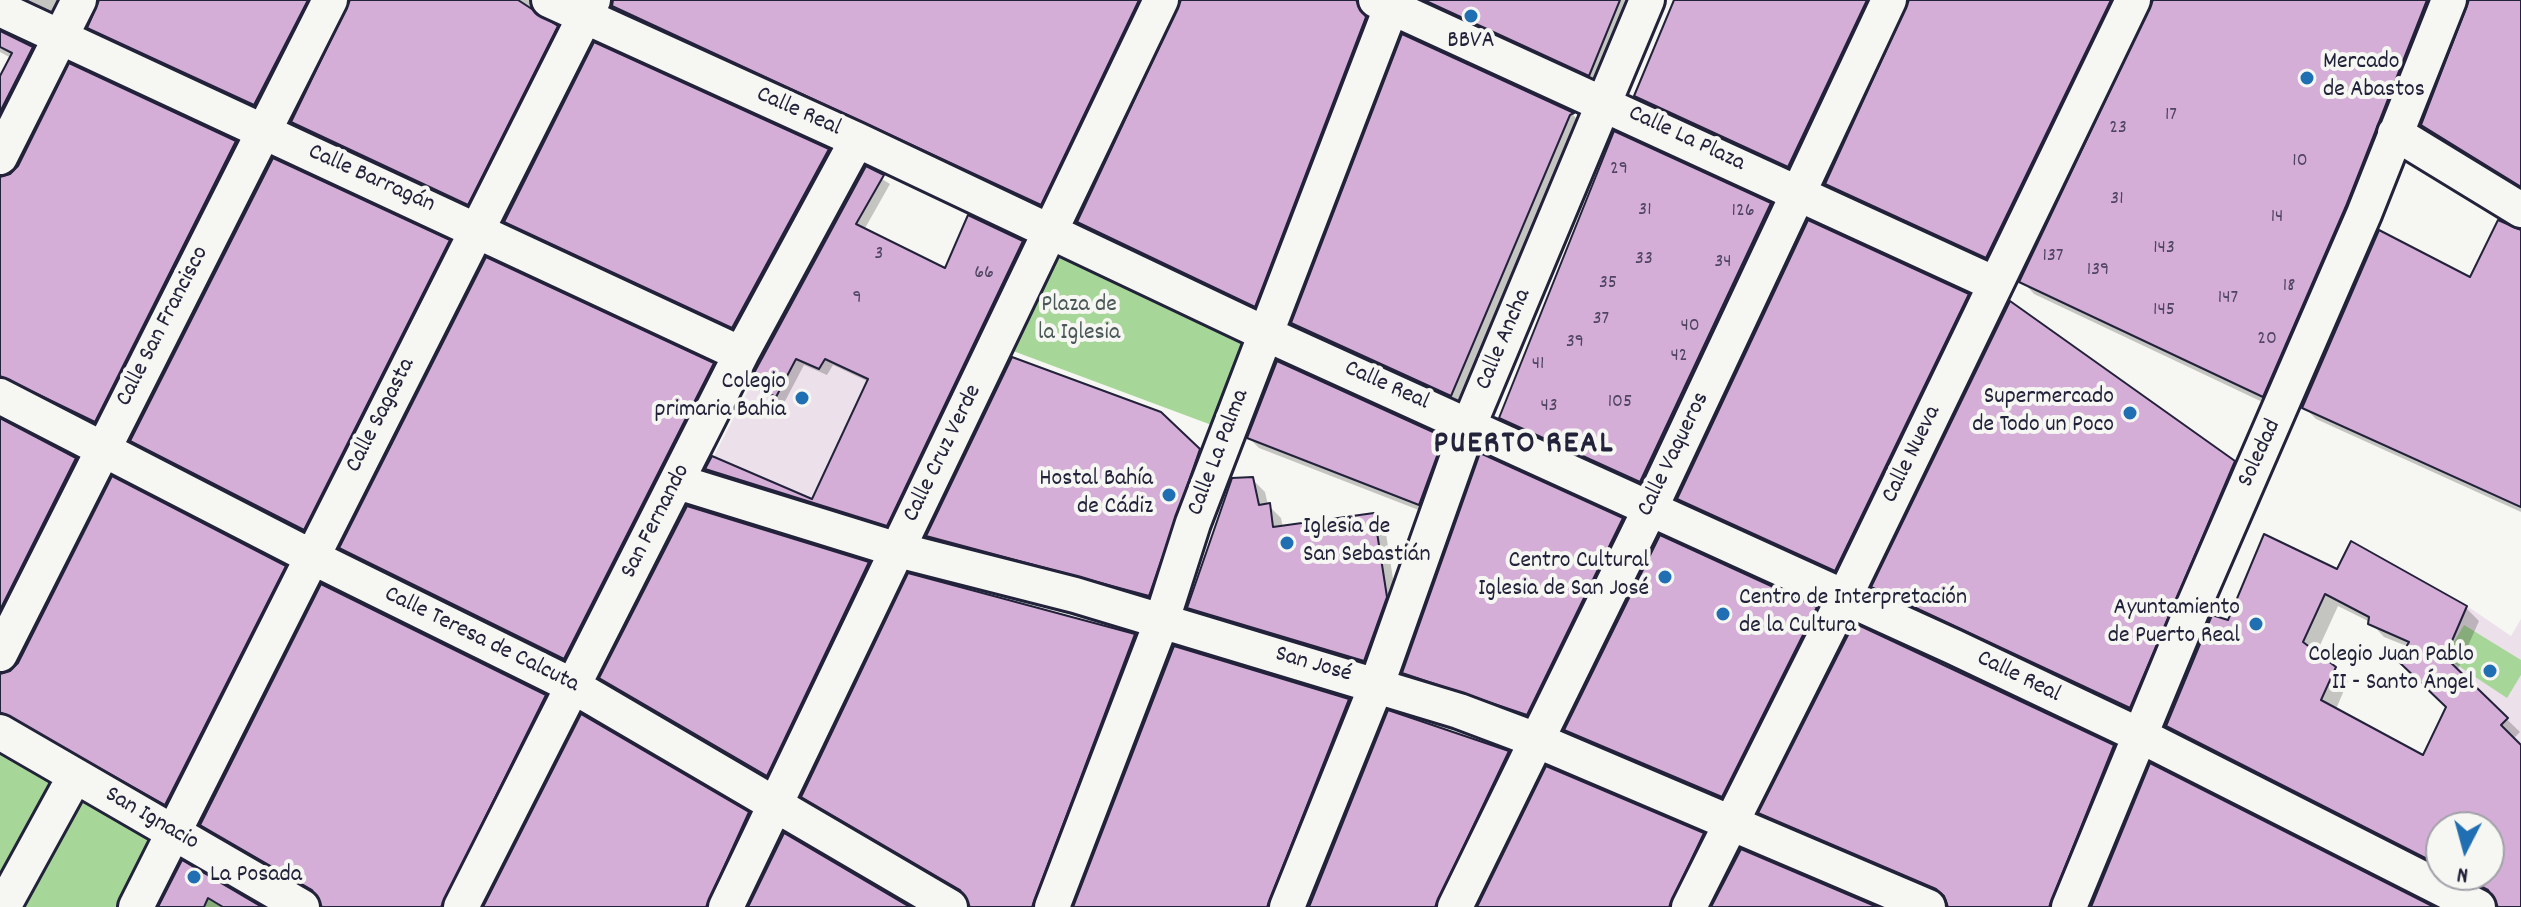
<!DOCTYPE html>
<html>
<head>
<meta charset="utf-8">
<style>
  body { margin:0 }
  #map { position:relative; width:2521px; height:907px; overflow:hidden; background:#f6f6f2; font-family:Dekko,sans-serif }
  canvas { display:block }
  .north { position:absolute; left:2425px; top:811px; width:80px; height:80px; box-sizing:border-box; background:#f6f6f2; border:2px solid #a1a1a9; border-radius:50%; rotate:186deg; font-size:22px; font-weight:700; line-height:32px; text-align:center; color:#22223b }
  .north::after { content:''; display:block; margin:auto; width:28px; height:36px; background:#1f6fb2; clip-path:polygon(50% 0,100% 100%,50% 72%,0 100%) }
</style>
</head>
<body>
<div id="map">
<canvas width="2521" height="907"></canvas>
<div class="north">N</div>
</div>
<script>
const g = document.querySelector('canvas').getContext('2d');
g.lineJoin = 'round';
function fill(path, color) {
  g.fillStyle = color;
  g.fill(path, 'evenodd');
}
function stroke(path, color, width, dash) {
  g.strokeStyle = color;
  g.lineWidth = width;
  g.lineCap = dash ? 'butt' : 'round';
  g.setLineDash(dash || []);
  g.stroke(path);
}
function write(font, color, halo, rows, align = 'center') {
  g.font = font + ' Dekko,sans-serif';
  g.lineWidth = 8;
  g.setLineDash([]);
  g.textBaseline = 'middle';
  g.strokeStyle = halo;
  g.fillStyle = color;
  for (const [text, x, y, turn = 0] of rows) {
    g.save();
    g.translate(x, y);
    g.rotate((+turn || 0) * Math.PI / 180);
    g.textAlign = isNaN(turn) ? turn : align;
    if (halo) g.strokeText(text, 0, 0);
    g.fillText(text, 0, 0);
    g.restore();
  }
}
fill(new Path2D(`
  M797,296L881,352L807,511L702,479Z
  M2467,606L2511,636L2521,619V744L2502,724L2508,718L2445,657Z`), '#ece0ea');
fill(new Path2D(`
  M1056,254L1250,343L1217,427L1005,348Z
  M2464,625L2521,660V675L2507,698L2445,657Z
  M0,744L269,907H0Z`), '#a7d798');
fill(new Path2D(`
  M0,0H78L65,23Z
  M101,0H329L268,117L103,40L90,27Z
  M350,0H550L544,4L541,16L570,41L481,216L306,135L293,122L350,9Z
  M613,0H1160L1054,217L627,19Z
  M1181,0H1376L1368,16L1378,32L1268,318L1092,235L1079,222L1181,9Z
  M1421,0H1638L1603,88L1429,8Z
  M1676,0H1886L1801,178L1648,108L1636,96Z
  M1909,0H2130L1999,269L1840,196L1827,183L1909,9Z
  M2153,0H2446L2275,408L2034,294L2022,281L2153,9Z
  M2469,0H2521V190L2436,137L2423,125L2470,7Z
  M0,32L32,48L45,61L0,151V80L11,58L0,52Z
  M1403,37L1573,115L1585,127L1465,408L1307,336L1293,323Z
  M595,45L828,151L841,164L746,340L519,234L506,221Z
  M70,66L235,143L248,156L108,434L0,395V178L19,168Z
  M1615,134L1770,205L1778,213L1649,489L1510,426L1502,418Z
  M866,169L890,184L864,230L946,271L1022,243L1029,250L894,532L715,476L707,469L813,502L869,382L833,365L827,375L804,365L784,403L751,383Z
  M2521,232V512L2316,419L2304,407L2470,280Z
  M448,242L462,255L317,542L146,453L132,440Z
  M1968,296L1981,309L1848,583L1692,512L1679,498Z
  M713,365L726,378L578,671L355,561L342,548Z
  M0,421L75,460L88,473L0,648Z
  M1249,438H1442L1453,449L1429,514L1259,448Z
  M1199,450L1209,460L1158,605L938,546L928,536Z
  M2233,463L2247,476L2143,720L1887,600L1874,587Z
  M1252,479L1265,492L1268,505L1281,518L1283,528L1373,515L1385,527L1398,611L1376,672L1201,620L1189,607Z
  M688,508L868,564L881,577L780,788L615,691L602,678Z
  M1622,520L1635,533L1540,727L1418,686L1404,672Z
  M284,568L297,581L179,816L0,721V676L19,665Z
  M2338,571L2466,608L2479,621L2457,671L2520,732L2513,739L2521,748V907H2500L2498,900L2450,875H2489V827H2441V871L2181,739L2168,726L2229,623ZM2338,606L2370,622L2384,637L2409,647L2448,707L2424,757L2336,709L2348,681L2316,654Z
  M909,576L1134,636L1147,649L1048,907H972L967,897L817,809L804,796Z
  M1816,608L1829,621L1735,809L1579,743L1566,730Z
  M1175,648L1348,701L1362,714L1284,907H1076Z
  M545,697L558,710L458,907H322V899L215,838L202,824Z
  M2113,747L2126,760L2066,907H1948L1947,900L1774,826L1761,813Z
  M1508,753L1521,766L1452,907H1311Z
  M748,814L761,827L723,907H486Z
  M1703,835L1716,848L1686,907H1479Z
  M183,863L258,907H160Z`), '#0003');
const building = new Path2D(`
  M99,0H308L254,105L87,28Z
  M350,0H518L558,26L468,205L291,122Z
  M613,0H1139L1041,205L612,6Z
  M1181,0H1356L1366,17L1255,307L1077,222Z
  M1424,0H1620L1589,76Z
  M1674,0H1867L1788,167L1634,96Z
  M1909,0H2111L1986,258L1825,184Z
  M2153,0H2427L2346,206L2263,397L2019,282Z
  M2469,0H2521V187L2421,125Z
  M0,31L33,47L0,112V76L12,53L0,47Z
  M1402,34L1574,113L1570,115L1451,396L1291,323Z
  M594,42L829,149L732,328L504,222Z
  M69,63L236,141L95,422L0,376V177L10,174L18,166Z
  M1614,131L1771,203L1640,482L1499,418Z
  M273,158L450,240L304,530L130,441Z
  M866,166L884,175L856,224L945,268L968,215L1023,241L887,526L705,469L712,456L812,499L868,379L825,359L819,369L796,359L776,397L748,384Z
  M1808,220L1969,294L1835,571L1677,499Z
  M2498,220L2521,230V507L2302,408L2379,230L2470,277Z
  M486,257L714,363L564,659L339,548Z
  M2010,301L2235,461L2130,708L1871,587Z
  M1012,357L1161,412L1200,449L1149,596L926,536Z
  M1277,361L1444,437L1419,505L1247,438Z
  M0,418L76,458L0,610Z
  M1480,453L1623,518L1527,715L1402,673Z
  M112,476L286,566L165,805L0,712V674L10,671L18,663Z
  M1253,477L1259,505L1270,503L1273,527L1374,513L1387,597L1364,661L1187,608L1232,478Z
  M687,506L869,562L767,776L599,678Z
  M2264,534L2337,569L2351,541L2467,606L2445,657L2508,718L2501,725L2521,745V907H2498L2488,890L2459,875H2489V827H2441V866L2166,726L2212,615L2228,620ZM2325,594L2369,617L2368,624L2409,642L2398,661L2446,707L2423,755L2321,700L2336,667L2303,642Z
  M1660,535L1817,607L1722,797L1564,730Z
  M908,573L1135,634L1032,907H970L960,890L801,797Z
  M321,584L546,695L441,907H322L312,890L200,825Z
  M1854,623L2114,745L2049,907H1948L1944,896L1936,889L1758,813Z
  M1174,646L1349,699L1267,907H1073Z
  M1388,710L1509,751L1435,907H1309Z
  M581,714L749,812L706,907H483Z
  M2150,763L2434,907H2091Z
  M1546,766L1704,833L1669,907H1477Z
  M784,833L910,907H748Z
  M1741,849L1877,907H1711Z
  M182,860L262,907H223L208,898L204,907H158Z`);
fill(building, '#d5aed7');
stroke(building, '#22223b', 2);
const minor = new Path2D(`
  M549,0L857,140L1266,334L1954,647L2139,735L2478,907
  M1376,0L1995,284
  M0,9L741,354
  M2395,133L2521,210
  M0,157L79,0
  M0,396L310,556L573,686L950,907
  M678,482L898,550L1075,595L1459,711L1536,740L1928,907
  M0,654L330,0
  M0,732L302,907
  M3,907L75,776
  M136,907L593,0
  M461,907L741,354L857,140
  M726,907L1161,0
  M1052,907L1161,623L1193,523L1394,0
  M1287,907L1377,684L1469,425L1647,0
  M1455,907L1650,509L1889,0
  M1689,907L1845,596L2133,0
  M2069,907L2191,612L2364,214L2449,0`);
stroke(minor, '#22223b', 40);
stroke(minor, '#f6f6f2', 34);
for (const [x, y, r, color] of [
  [1471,16,8,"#1f6fb2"],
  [2307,78,8,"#1f6fb2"],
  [802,398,8,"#1f6fb2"],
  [2130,413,8,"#1f6fb2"],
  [1169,495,8,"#1f6fb2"],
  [1287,543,8,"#1f6fb2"],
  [1665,577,8,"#1f6fb2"],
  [1723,614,8,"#1f6fb2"],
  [2256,624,8,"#1f6fb2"],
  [2490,671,8,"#1f6fb2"],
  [194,877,8,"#1f6fb2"]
]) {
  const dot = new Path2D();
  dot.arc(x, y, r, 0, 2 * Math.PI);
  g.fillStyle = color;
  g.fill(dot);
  stroke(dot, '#f6f6f2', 3);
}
write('20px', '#4f4562', null, [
  ["17",2171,116],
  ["23",2118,129],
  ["10",2300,162],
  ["29",1619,170],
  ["31",2117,200],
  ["31",1645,211],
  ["126",1743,212],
  ["14",2277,218],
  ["143",2164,249],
  ["3",879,255],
  ["137",2053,257],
  ["33",1644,260],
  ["34",1723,263],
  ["139",2098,271],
  ["66",984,274],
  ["35",1608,284],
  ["18",2289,287],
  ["9",857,299],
  ["147",2228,299],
  ["145",2164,311],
  ["37",1601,320],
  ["40",1690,327],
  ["20",2267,340],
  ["39",1575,343],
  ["42",1679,357],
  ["41",1538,365],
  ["105",1620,403],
  ["43",1549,407]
]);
write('24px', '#22223b', '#f6f6f2', [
  ["BBVA",1471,43,"center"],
  ["Mercado",2323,64,"left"],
  ["de Abastos",2323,92,"left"],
  ["Colegio",786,384],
  ["primaria Bahia",786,412],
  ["Supermercado",2114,399],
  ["de Todo un Poco",2114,427],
  ["Hostal Bahía",1153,481],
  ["de Cádiz",1153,509],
  ["Iglesia de",1303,529,"left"],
  ["San Sebastián",1303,557,"left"],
  ["Centro Cultural",1649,563],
  ["Iglesia de San José",1649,591],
  ["Centro de Interpretación",1739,600,"left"],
  ["de la Cultura",1739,628,"left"],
  ["Ayuntamiento",2240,610],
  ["de Puerto Real",2240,638],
  ["Colegio Juan Pablo",2474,657],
  ["II - Santo Ángel",2474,685],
  ["La Posada",210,877,"left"]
], 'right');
write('24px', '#22223b', '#f6f6f2', [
  ["Calle Real",798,113,24],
  ["Calle La Plaza",1686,140,25],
  ["Calle Barragán",371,180,24],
  ["Calle San Francisco",164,327,-63],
  ["Calle Ancha",1505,340,-67],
  ["Calle Real",1386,387,24],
  ["Calle Sagasta",382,416,-63],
  ["Calle La Palma",1220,453,-69],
  ["Calle Cruz Verde",944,454,-64],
  ["Soledad",2261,454,-65],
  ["Calle Vaqueros",1675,455,-64],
  ["Calle Nueva",1913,455,-64],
  ["San Fernando",657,522,-63],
  ["Calle Teresa de Calcuta",481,641,26],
  ["San José",1313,666,16],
  ["Calle Real",2018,678,26],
  ["San Ignacio",151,820,30]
]);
write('24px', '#4a5857', '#f6f6f2', [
  ["Plaza de",1079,307],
  ["la Iglesia",1079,335]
]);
g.letterSpacing = '2px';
write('bold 32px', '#22223b', '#f6f6f2', [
  ["PUERTO REAL",1524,447]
]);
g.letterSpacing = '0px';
</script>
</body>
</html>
